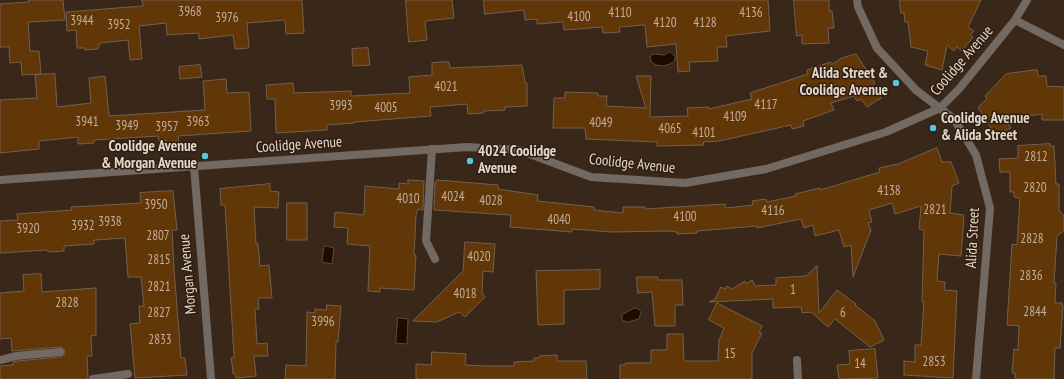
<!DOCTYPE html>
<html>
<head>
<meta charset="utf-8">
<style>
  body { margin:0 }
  canvas { display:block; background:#39281a }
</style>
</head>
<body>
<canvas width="1064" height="379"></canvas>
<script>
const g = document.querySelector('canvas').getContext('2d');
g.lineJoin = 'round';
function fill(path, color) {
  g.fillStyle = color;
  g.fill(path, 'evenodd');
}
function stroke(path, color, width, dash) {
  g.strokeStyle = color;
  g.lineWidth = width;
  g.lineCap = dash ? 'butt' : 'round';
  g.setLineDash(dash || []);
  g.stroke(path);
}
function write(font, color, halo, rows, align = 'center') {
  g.font = font + ' "PT Sans Narrow",sans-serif';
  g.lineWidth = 3;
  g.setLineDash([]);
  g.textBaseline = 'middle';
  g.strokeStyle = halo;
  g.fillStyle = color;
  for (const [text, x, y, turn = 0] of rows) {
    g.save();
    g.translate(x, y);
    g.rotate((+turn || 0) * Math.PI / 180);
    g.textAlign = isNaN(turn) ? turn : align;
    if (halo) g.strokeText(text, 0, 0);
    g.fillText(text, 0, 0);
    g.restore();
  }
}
const water = new Path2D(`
  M670,52L675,56V60C669,67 656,68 651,61L650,57L653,54L664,55Z
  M326,246L334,248L332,264L322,262L324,247Z
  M635,308L638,309L641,312L639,319L627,322L622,320V315Z
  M398,318L408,319L407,344L396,343Z`);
fill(water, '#200a00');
stroke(water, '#5a473d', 1);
const building = new Path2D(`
  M29,0H63L65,20L28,22L30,51H39L41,74L22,75L21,62L10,63L9,47H0V4L29,2Z
  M142,0H302L304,33L286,34L285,20L247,23L249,48L235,49L233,35L199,39V33L167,35L166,23L139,26L142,59L130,60L128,40L100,43L98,49L85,50V48H77L76,30L67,31L66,12L143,6Z
  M406,0H452L454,18L425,21L427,40L409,42Z
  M484,0H768L770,31L726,36L727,47H717L718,61L689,62L690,71L678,72L676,44L647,47L645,25L619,27L620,32L603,33L602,27L564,30L563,22L537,24V19L525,20L524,10L485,14Z
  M794,0H829V11H832L834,28H828L829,43L802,44V35L797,36Z
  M900,0H981L968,27L974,31L970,35L973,37L962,51L957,47L954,51L947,45L942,70L925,65L928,51L911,47L908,22H905L904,13H901Z
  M368,48L370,65L353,66L352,49Z
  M856,54L875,83L873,85L881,98L867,107L861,99L857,101L854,96L831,103L834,110L803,121L804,126L792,129L791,125L719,141L703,142L704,145L657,146V142L586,139L585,128H553L554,98H565V92L598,93V96H607L606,106L646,108L636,76H651L650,117L688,116L687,108L709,107V109L752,99L750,93L808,74L807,70L831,62V65L840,59Z
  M449,62L450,68L522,65L525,83H527V106L505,107V110L484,111V113L468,114L467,104L430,107L431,116L354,122V123L327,125V130L276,133L275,99H267L266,85L293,83L294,93L351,91V96L410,93L409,77L432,75V63Z
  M200,65L202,77L180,79L179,67Z
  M1037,70L1038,76H1046L1047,86L1064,87V120H1042V114L1006,119L1011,128L996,136L978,107L987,99L985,96L1006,74Z
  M55,74L57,107L91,103L89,78L105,76L109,116L205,110L203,81L226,79L227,93L249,92L251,131L178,136L179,144L166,145V140L159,141L158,136L94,140V143L78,144V137L39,141V149L0,153V100L37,98L35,75Z
  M1050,144V146H1054L1056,184H1059V210L1064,216V231L1057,236L1054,283H1056L1055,303H1062L1061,305H1063L1060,348H1055L1054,379H1015V373H1012L1014,349L1018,350L1019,326L1007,325L1012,244L1017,245L1020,198L1014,197V192H1010V172H1000L999,159L1018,158V146Z
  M937,148L942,162H951L959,183L952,186L950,213L964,215L961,256L939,254L937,281L945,282L944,290L957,291L953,378L904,375V361L915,362V345H921L924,302H922L924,230L919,229L921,206L895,214L892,203L869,210L872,222L868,223L871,230L853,277L851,245L844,247L839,230L815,236L813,225L804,228L801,219L757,228V226L697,231V233L677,234V232L669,231L612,232L572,229V232L510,227L511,215L434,210L435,182L437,180L498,185V189L538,195L537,201L594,207V210L623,213V207H645V209L725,204L726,208L753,205L752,201L766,199L767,202L796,196L795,194L820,188V190L880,172L879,168L898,164Z
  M408,180L424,181L423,210L418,209L416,215L414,255H416L414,290L380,288V292L368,291L370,246L347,244L348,228L334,227L335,212L364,215L365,186L399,189V183L408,184Z
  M270,184V191L279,192L278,208L254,207L256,244H258L260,266L269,265L272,298H258L259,309H255L257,344L267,343L268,356H254L256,376L236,378L235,374H233L232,363L231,358H234V356L225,205H221L220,189Z
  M173,191L177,230H172L174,269L181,358H185L187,375L135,378L130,324L140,323L139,306H144L141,277H128L125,238L94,240V244L64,246V251L48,252L47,250L0,253V221L18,220L17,214L72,210L71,207L141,203L140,193Z
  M287,203H307V240H287Z
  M465,242L495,244L493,272L483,271L482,293L485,297L465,317L459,312L437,322L413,321L463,271Z
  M817,266L819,313L837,290L856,304L855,305L875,321L884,340L870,347L835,319L828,327L811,312L802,313L801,307L773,308V299L709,302L715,299L721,287L725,289L727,286L732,289L745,281L746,284L752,280L755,286L776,285V278L806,276Z
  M600,270V289L564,290V324L538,325L536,271Z
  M41,274L42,292L96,288V335L91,336L92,356H87L88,379H0V366L13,365V362L17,361L60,357L65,354L64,349L60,347L12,351L11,338L0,339V293L24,291L23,275Z
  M637,277H658V280H682L683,305H675V326H655L652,292L638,293Z
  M717,303L762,326L759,332L762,333L752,353V379H620V365H625V363H651V350H667V334H683L684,361H718L719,340L724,328L709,320Z
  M327,305L341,306L338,342H336L335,379H285L286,365L306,366L307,312L315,313V309L326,310Z
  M875,349L878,378L839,379L837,365L850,364L849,351Z
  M432,352L466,354L465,365L489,366H514V362L534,361V358H539L540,356L557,355V361H586L587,379H416V364L431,365Z`);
fill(building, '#623708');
stroke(building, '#735f4f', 1);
stroke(new Path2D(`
  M432,149L426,241L435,259
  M0,360L16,356L60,352
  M93,379L128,374`), '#726962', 8);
stroke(new Path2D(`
  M857,0L858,7L877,48L916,90L954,119L976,155L990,208L976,379
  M1015,20L1064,45
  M194,166L211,379
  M0,180L467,147L519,150L591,177L685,183L766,169L886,132L940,108L959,89L1015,20L1027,0
  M797,360L798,379`), '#726962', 8);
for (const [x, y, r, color] of [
  [896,83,4,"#55cadf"],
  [933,128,4,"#55cadf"],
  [205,156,4,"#55cadf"],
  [470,161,4,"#55cadf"]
]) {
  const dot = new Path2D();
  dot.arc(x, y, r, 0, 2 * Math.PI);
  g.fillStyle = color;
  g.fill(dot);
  stroke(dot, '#2f1e10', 1.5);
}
write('13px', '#c1ae9b', null, [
  ["3968",190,12],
  ["4110",620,13],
  ["4136",751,13],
  ["4100",579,17],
  ["3976",227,18],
  ["3944",82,21],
  ["4120",665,23],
  ["4128",705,23],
  ["3952",119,25],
  ["4021",446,87],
  ["4117",766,105],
  ["3993",341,106],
  ["4005",386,108],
  ["4109",735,117],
  ["3941",87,122],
  ["3963",198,122],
  ["4049",601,123],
  ["3949",127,126],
  ["3957",167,127],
  ["4065",670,129],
  ["4101",704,133],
  ["2812",1036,157],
  ["2820",1035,188],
  ["4138",889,191],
  ["4024",453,197],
  ["4010",408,199],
  ["4028",491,201],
  ["3950",156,205],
  ["2821",935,210],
  ["4116",773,211],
  ["4100",685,217],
  ["4040",559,220],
  ["3938",110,222],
  ["3932",83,226],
  ["3920",28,229],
  ["2807",158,236],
  ["2828",1032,239],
  ["4020",479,257],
  ["2815",159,260],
  ["2836",1031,276],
  ["2821",159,287],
  ["1",793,290],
  ["4018",465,294],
  ["2828",67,303],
  ["2844",1035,312],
  ["2827",159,313],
  ["6",843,313],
  ["3996",323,322],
  ["2833",160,340],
  ["15",730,354],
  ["2853",934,362],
  ["14",860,364]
]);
write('15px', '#e1d6cc', '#2f1e10', [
  ["Coolidge Avenue",962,61,-49],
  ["Coolidge Avenue",299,145,-4],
  ["Coolidge Avenue",632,164,6],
  ["Alida Street",973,238,-87],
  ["Morgan Avenue",188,274,-95]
]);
write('bold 15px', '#e1d6cc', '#2f1e10', [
  ["Alida Street &",888,74],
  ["Coolidge Avenue",888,91],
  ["Coolidge Avenue",941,119,"left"],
  ["& Alida Street",941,136,"left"],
  ["Coolidge Avenue",197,147],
  ["& Morgan Avenue",197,164],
  ["4024 Coolidge",478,152,"left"],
  ["Avenue",478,169,"left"]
], 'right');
</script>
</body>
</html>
